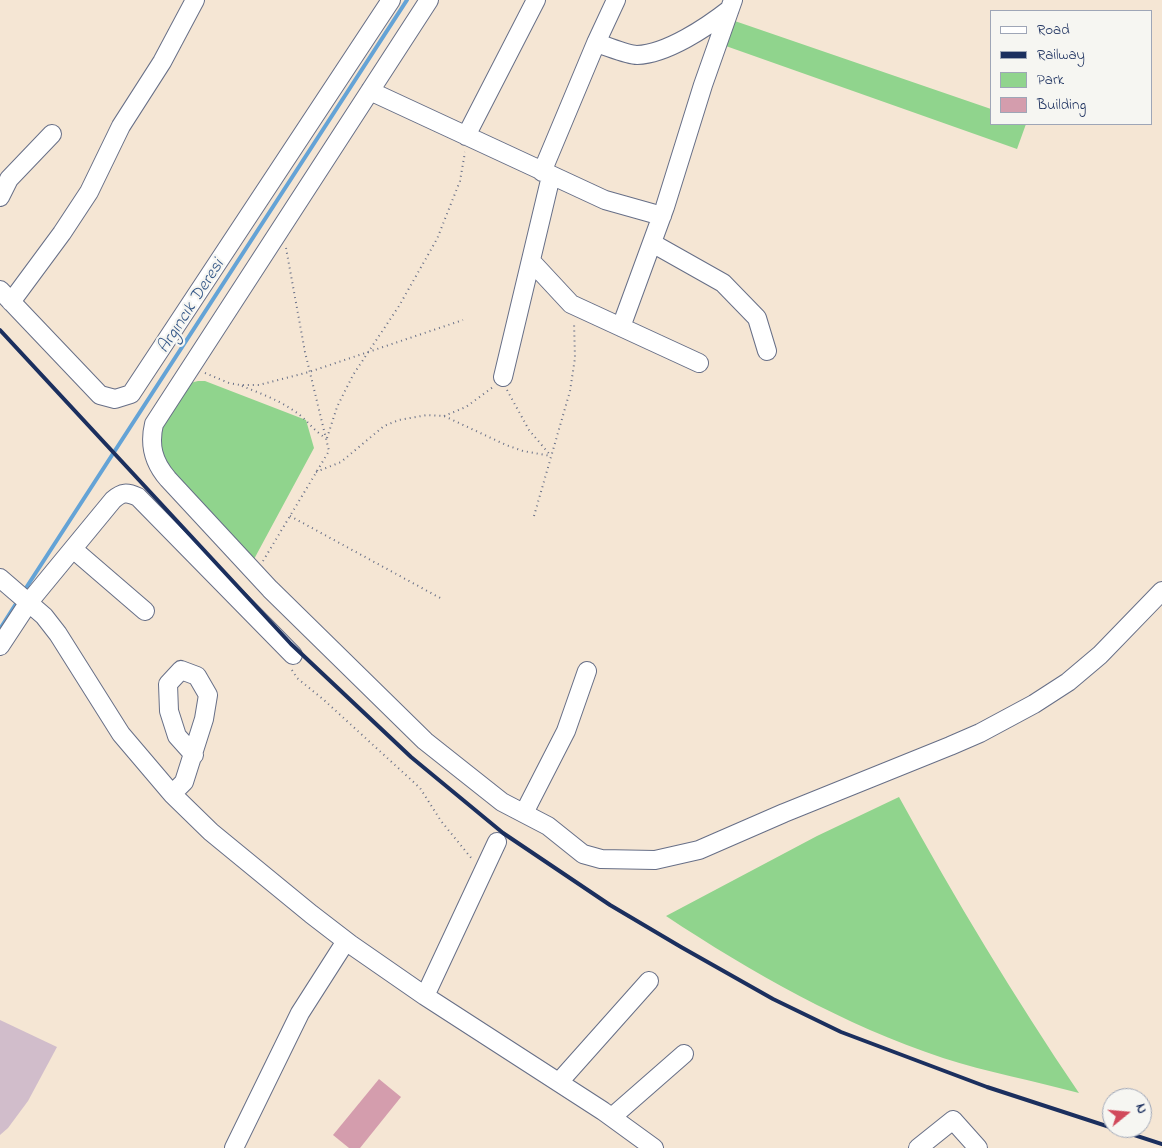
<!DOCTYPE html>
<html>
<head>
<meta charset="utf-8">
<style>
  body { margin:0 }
  #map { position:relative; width:1162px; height:1148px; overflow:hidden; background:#f5e6d4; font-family:"Indie Flower",sans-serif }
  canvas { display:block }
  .legend { position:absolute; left:990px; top:10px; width:162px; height:115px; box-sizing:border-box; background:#f6f6f2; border:1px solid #9ea6b7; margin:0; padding:6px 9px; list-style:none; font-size:15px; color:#1b2f5e }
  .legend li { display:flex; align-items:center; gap:10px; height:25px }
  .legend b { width:25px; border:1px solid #9ea6b7 }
  .north { position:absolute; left:1102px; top:1088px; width:50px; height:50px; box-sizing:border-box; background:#f6f6f2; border:1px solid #9ea6b7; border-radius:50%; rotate:73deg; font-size:14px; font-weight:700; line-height:20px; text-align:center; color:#1b2f5e }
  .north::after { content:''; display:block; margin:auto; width:18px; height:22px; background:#d1495b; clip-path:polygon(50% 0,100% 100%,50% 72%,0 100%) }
</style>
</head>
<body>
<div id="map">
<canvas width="1162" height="1148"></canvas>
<ul class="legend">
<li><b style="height:6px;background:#fff"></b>Road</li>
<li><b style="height:6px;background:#1b2f5e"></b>Railway</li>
<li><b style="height:14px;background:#90d48d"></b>Park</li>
<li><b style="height:14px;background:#d49dad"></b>Building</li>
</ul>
<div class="north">N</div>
</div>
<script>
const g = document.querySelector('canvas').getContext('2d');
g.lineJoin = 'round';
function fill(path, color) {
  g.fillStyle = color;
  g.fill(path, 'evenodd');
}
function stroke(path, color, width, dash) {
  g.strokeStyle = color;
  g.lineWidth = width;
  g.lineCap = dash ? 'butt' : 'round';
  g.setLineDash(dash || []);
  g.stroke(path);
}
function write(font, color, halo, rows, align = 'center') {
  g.font = font + ' "Indie Flower",sans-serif';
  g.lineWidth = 4.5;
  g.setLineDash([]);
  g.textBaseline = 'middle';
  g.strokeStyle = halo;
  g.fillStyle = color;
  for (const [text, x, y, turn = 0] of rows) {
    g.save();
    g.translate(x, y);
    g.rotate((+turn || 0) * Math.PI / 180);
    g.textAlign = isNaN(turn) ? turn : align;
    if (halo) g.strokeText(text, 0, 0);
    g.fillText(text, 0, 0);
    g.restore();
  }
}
fill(new Path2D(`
  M0,1020L57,1047L28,1101L8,1128L0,1135Z`), '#d1bdcb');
fill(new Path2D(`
  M729,19L991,109V124H1026L1017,149L723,45Z
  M198,381H205L306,420L314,448L246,574L147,445L190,383Z
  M899,797C955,899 1014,997 1079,1093C1035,1081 986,1072 943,1058C844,1025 752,973 666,916L817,836Z`), '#90d48d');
stroke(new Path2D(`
  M24,591L407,0
  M0,629L19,599`), '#64a3d6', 4);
fill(new Path2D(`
  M379,1079L401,1097L360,1148H349L333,1135Z`), '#d49dad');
const minor = new Path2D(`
  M429,0L154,424C149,445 153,462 168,479L270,589L425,741L502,802L548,826L583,854L601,859L655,860L699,850L784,813L950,746L980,733L1034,704L1068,682L1100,655L1162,591
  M596,43C607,46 627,55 637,55C667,54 707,27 730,9
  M370,91L605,200L662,216
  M466,136L536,0
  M542,172L596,43L616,0
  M0,197L9,179L52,134
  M652,243L723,283L757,318L767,351
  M531,261L571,304L699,363
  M0,290L100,395L115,399L131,394L391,0
  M11,302L62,233L89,192L121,126L162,62L195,0
  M621,327L665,207L703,85L733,0
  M503,377L551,176
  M73,549L145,611
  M0,578L44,616L58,634L121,734L172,794L211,832L311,914L350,944L425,996L603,1111L654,1148
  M0,646L29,602L113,500C122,492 127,492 138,497L293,655
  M172,794L184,782L204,719L208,695L197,676L181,670L168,684L169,711L177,736L194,755
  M524,813L566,731L587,671
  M425,996L497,842
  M559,1082L649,981
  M612,1117L684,1054
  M234,1148L300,1013L346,941
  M918,1148L953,1120L978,1148`);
stroke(minor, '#676f87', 20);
stroke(new Path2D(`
  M205,373L229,383L240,385H259L309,372L463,320
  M242,386C262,394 284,402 301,416C309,423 315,431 324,437
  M507,390L529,430L551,456
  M444,416L466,407L493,387
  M327,438L337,407L353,375L399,306L437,239L460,181L465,152
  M316,472L341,462L384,426L399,420L427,415L444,416L506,445L523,451L551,456
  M290,516L442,599
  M534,516L570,391L575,358L574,322
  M263,561L329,451L305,352L286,248
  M292,670L297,678L324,700L420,788L441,821L472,859`), '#676f87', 2, [1, 4]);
stroke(minor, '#fff', 18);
stroke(new Path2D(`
  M0,330L291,644L411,757L503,833L610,905L681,947L773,999L841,1032L987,1087L1162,1144`), '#1b2f5e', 4);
write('italic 18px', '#355888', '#f6f6f2', [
  ["Argıncık Deresi",192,307,-57]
]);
</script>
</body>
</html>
